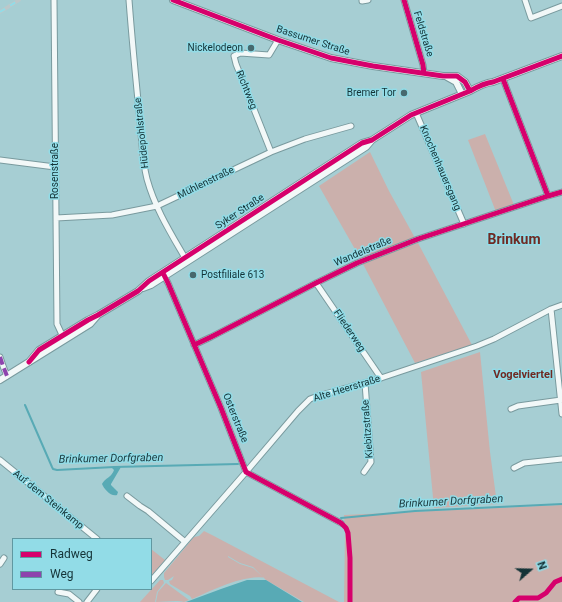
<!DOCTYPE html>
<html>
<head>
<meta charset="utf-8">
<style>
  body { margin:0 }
  #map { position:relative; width:562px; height:602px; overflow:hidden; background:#a6ced3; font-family:Roboto,sans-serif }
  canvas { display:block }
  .legend { position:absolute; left:12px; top:538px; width:140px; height:52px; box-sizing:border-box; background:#92dce7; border:1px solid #6098a1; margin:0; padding:5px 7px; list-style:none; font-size:12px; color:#143337 }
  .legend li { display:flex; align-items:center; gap:8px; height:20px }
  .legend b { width:20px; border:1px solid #6098a1 }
  .north { position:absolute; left:510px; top:550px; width:40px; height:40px; -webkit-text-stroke:3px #92dce7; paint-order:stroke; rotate:70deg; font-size:11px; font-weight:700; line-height:16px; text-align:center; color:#143337 }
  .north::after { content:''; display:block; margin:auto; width:14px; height:18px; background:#143337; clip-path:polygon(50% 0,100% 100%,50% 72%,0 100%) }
</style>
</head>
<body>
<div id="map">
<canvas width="562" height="602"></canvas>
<ul class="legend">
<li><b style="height:5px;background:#d6006c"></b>Radweg</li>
<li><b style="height:5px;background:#8e44ad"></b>Weg</li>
</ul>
<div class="north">N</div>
</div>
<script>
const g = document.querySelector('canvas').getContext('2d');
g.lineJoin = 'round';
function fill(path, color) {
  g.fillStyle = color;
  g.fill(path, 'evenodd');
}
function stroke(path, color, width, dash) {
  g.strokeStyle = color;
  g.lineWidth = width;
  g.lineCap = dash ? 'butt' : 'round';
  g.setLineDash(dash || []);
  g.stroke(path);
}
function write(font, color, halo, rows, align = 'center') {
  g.font = font + ' Roboto,sans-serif';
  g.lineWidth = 3;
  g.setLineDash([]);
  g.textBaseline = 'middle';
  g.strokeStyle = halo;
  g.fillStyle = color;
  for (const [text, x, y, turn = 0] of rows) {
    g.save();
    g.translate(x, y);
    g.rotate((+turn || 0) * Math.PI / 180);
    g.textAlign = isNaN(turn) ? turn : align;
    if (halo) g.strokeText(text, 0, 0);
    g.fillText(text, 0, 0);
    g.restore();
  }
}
fill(new Path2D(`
  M485,134L514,205L496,212L468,140Z
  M370,152L389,191L415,238L360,258L319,186Z
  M418,243L472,345L415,363L363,264L392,252Z
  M480,352L490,452L497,504L434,508L421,372Z
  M562,505V602H344L345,532L344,515Z
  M204,531L212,535L339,602H304L266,580L253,567L240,563L228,556V557L240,564L253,568L263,577C238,577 215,589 192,599L190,596L170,584L169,581L172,580L174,576L168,580H165L164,577V573L194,537L199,536Z
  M151,549L165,560L152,575H151Z
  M160,580H163L164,583L157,592L155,602H140Z
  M166,583L189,600L184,602C177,600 165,602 156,602L158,592Z`), '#cbb0ac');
fill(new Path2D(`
  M121,467L111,484V485L118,492L117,495C111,497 104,489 102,484C105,478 112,477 114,470L112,468Z
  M247,580H266L302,602H186L221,589Z`), '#58aab5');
stroke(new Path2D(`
  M25,405L52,467L53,469L57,470L114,467L238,464
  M341,518L415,511L562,504`), '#58aab5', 2);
const minor = new Path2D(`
  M54,0L57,324L64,339
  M129,0C132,40 136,81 140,121C142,140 142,160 147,179C155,208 170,232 185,258
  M362,0V1L368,0
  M404,0L423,65L424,73
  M525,0L531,18L562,6
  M503,79L548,196
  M416,113L464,224
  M271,152L236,64L234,56L240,53L269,55L278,40
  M0,160L55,167
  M56,218L112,215L157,206L271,152L305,139L351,126
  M163,274L168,283L221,408L246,472L341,523
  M316,283L381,378
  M551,309L562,414
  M194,345L211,337L316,283L357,263L418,239L548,196L562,192
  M0,357L3,366L7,376
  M511,409L518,406L561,400
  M0,460L97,539
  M514,468L524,463L562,459
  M364,472L371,462L365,383
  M127,496L140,506L148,511L184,541
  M0,564L4,558
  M151,581L246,472L298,411L310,399L318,396L381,378L477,346L494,339L551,309L562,305
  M58,592L69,594L79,602
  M87,602L97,589`);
const tertiary = new Path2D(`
  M173,0L278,40L331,58L373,66L443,76H457L465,82L470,91
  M447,77L456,82L462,94
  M143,288L151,285L366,147L372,140
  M29,362L39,350L88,320L98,315L138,291L149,281L345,154L362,143L372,140L411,115L470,91C477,87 484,83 493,82L562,56
  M0,380L90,324L97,316`);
stroke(minor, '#799a9e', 7);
stroke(tertiary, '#799a9e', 8);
stroke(minor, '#f2f8f8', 5);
stroke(tertiary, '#f2f8f8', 6);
const rail = new Path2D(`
  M0,12L19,0`);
stroke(rail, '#bcc8ca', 3.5);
stroke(rail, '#92dce7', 2, [6]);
stroke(new Path2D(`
  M0,357L3,366L7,376`), '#8e44ad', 4, [8, 4]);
stroke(new Path2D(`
  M173,0L278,40L331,58L373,66L443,76H457L465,82L470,91
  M404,0L423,65L424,73
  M503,79L548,196
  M163,273L168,283L221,408L246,472L341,523L346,528L348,533L350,558V602
  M194,345L211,337L316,283L357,263L418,239L548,196L562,192
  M29,362L39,350L88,320L98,315L138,291L149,281L345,154L362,143L372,140L411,115L470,91C477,87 484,83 493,82L562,56
  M515,602L519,598H538L546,593L555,582L562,579`), '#d6006c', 5);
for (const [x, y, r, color] of [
  [251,48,4,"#47696e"],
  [404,93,4,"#47696e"],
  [193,275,4,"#47696e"]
]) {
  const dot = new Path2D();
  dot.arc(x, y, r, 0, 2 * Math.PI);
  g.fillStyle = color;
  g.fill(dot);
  stroke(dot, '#92dce7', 1.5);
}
write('10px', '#143337', '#92dce7', [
  ["Feldstraße",423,34,73],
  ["Bassumer Straße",313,41,18],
  ["Richtweg",246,90,68],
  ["Hüdepohlstraße",142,133,-96],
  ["Knochenhauersgang",440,168,67],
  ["Rosenstraße",55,171,-90],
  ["Mühlenstraße",206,183,-26],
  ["Syker Straße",240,212,-33],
  ["Wandelstraße",363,252,-23],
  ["Fliederweg",349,331,56],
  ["Alte Heerstraße",347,389,-17],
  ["Osterstraße",235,418,68],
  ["Kiebitzstraße",368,429,-94],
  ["Auf dem Steinkamp",48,500,39]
]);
write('10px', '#143337', '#92dce7', [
  ["Nickelodeon",243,48],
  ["Bremer Tor",396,93],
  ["Postfiliale 613",201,275,"left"]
], 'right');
write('bold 11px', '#6f2a23', '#92dce7', [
  ["Vogelviertel",523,375]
]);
write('italic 11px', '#1a383d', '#92dce7', [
  ["Brinkumer Dorfgraben",111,459,-1],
  ["Brinkumer Dorfgraben",451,502,-3]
]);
write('bold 14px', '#6f2a23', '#92dce7', [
  ["Brinkum",514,240]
]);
</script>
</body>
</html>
